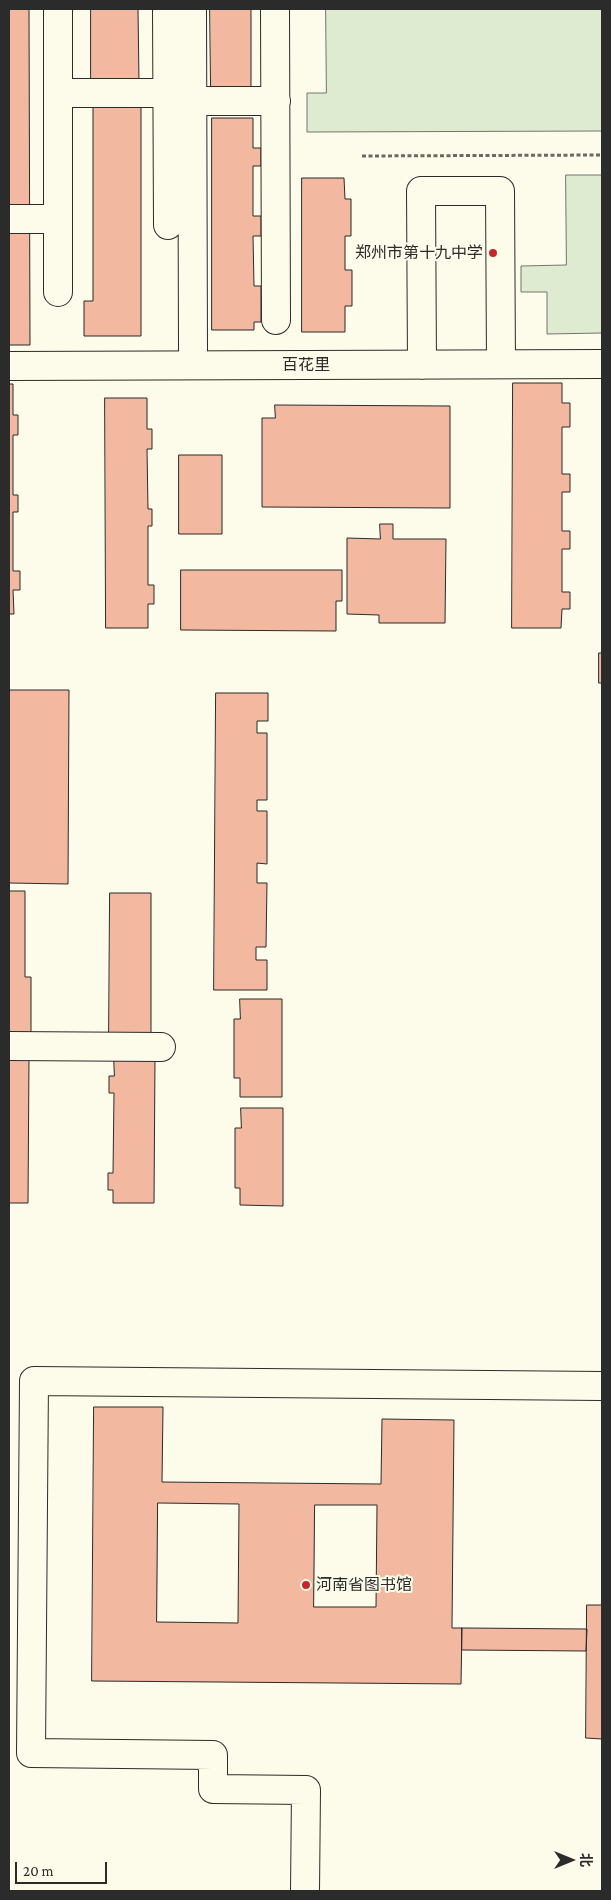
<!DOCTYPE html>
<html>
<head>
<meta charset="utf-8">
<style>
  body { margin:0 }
  #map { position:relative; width:611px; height:1900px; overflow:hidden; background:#fdfbea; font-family:"Crimson Pro","Noto Sans SC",serif }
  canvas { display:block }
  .frame { position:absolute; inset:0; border:10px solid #2b2b2b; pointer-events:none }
  .north { position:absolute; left:546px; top:1835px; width:50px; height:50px; -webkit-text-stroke:4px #fdfbea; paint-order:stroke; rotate:90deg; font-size:14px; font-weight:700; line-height:20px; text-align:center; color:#2b2b2b }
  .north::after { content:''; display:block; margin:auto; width:18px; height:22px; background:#2b2b2b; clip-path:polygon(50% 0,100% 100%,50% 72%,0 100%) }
  .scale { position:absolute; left:15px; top:1862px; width:92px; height:22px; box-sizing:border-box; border:2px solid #2b2b2b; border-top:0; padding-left:6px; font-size:15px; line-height:18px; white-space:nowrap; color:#2b2b2b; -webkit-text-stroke:4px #fdfbea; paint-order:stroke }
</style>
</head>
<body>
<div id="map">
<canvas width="611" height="1900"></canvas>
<div class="frame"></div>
<div class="north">北</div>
<div class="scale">20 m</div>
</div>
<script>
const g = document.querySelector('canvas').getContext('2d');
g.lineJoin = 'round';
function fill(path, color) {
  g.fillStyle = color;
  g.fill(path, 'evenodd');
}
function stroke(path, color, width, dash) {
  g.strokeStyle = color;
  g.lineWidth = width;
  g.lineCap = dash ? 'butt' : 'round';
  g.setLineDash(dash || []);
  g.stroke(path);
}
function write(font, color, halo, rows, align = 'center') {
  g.font = font + ' "Crimson Pro","Noto Sans SC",serif';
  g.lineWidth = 4;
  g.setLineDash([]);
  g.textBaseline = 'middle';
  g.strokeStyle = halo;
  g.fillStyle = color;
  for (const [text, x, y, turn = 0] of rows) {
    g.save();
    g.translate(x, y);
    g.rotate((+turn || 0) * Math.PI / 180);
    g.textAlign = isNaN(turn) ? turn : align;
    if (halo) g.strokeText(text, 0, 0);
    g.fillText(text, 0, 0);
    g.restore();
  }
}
const green = new Path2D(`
  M326,9H602V131L307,132V93H326Z
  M566,175H602V333L547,334V292H521V266L566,265Z`);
fill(green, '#deebd1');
stroke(green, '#74746e', 1);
const building = new Path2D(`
  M9,9H29L30,345H9Z
  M91,9H138L139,82L91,83Z
  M210,9H251V90H211Z
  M141,102V336H84V301H93V103Z
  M212,118H253V148H261V166H253V216H261V236H253L254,286H261V322H254V330H212Z
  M302,178H344L345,199H351V236H345V270H352V306H345V332H302Z
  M513,383H562V403H570V427H562V474H570V492H562V531H570V549H562V592H570V609H562L561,628H512Z
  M9,384H13V415H18V435H13V495H18V512H13V571H20V590H13L14,614H9Z
  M105,398H147V429H152V449H147L148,509H152V526H148V585H154V604H148V628H106Z
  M275,405L450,406V508L262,507V418H275Z
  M179,455H222V534H179Z
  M380,524H393V539H446L445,623H379V615L347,614V538L380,539Z
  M181,570H342V601H336V631L181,630Z
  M599,653H602V683H599Z
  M9,690H69L68,884L9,883Z
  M216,693H268V721H257V733H267V800H257V811H267V864L257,863V883H267L266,947H256V960H267V990H214Z
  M9,891H25V977H31V1039L9,1038Z
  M110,893H151V1035L109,1034Z
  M240,999H282V1097H240V1078H234V1019H240Z
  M9,1057H29L28,1203H9Z
  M114,1057H155L154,1203H113V1190H108V1173H113L114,1093H109V1076H114Z
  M241,1108H283V1206L240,1205V1188H235V1128H241Z
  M94,1407H163L162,1482L381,1484L382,1419L454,1420L452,1628H462L461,1684L92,1681ZM158,1503L239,1504L238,1623L157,1622ZM315,1505H377L376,1607H314Z
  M587,1605H602V1739L586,1738Z
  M462,1628L587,1629L586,1651L462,1650Z`);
fill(building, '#f2b8a0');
stroke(building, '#2b2b2b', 1);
const minor = new Path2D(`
  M58,9V292
  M167,9L168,225
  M192,9L193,350
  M275,9L276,320
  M58,93H167
  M193,101H276
  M9,219H58
  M422,365L421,191H500L501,364
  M9,366L602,364
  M9,1046L161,1047
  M305,1891L306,1790L213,1789V1755L31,1753L34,1381L602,1386`);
stroke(minor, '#2b2b2b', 30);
stroke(new Path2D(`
  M362,156L602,155`), '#6a6964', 3, [4, 2.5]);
stroke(minor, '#fdfbea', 28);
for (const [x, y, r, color] of [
  [493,253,5,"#c62828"],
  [306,1585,5,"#c62828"]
]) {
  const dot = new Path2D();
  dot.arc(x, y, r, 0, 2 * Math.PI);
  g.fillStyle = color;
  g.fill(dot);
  stroke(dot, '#fdfbea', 2);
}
write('16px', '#2b2b2b', '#fdfbea', [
  ["郑州市第十九中学",483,253],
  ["河南省图书馆",316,1585,"left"]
], 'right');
write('16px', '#2b2b2b', '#fdfbea', [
  ["百花里",306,365]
]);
</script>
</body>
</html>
